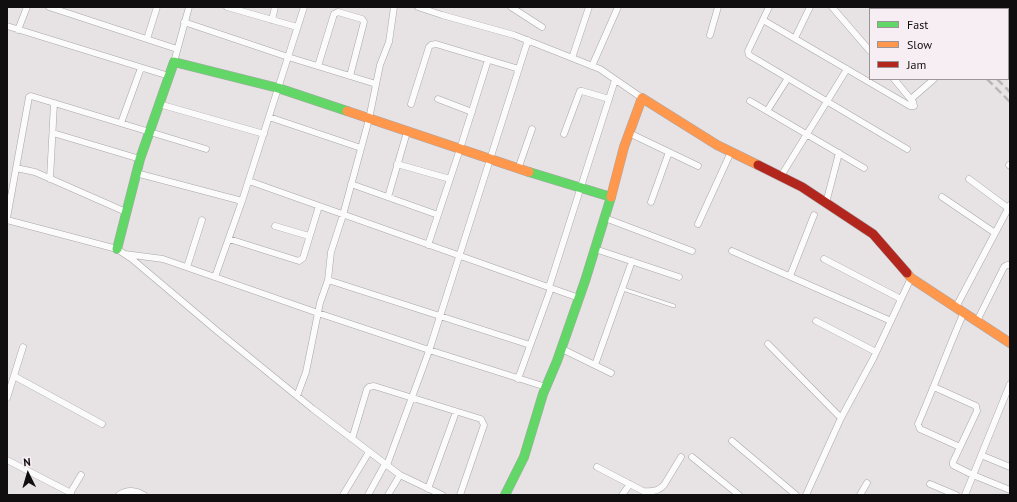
<!DOCTYPE html>
<html>
<head>
<meta charset="utf-8">
<style>
  body { margin:0 }
  #map { position:relative; width:1017px; height:502px; overflow:hidden; background:#e7e3e5; font-family:"PT Sans",sans-serif }
  canvas { display:block }
  .frame { position:absolute; inset:0; border:8px solid #110e10; pointer-events:none }
  .legend { position:absolute; left:869px; top:8px; width:140px; height:72px; box-sizing:border-box; background:#f7eef3; border:1px solid #9b9498; margin:0; padding:5px 7px; list-style:none; font-size:12px; color:#110e10 }
  .legend li { display:flex; align-items:center; gap:8px; height:20px }
  .legend b { width:20px; border:1px solid #9b9498 }
  .north { position:absolute; left:8px; top:454px; width:40px; height:40px; -webkit-text-stroke:3px #f7eef3; paint-order:stroke; rotate:355deg; font-size:11px; font-weight:700; line-height:16px; text-align:center; color:#110e10 }
  .north::after { content:''; display:block; margin:auto; width:14px; height:18px; background:#110e10; clip-path:polygon(50% 0,100% 100%,50% 72%,0 100%) }
</style>
</head>
<body>
<div id="map">
<canvas width="1017" height="502"></canvas>
<div class="frame"></div>
<ul class="legend">
<li><b style="height:5px;background:#63d668"></b>Fast</li>
<li><b style="height:5px;background:#ff974d"></b>Slow</li>
<li><b style="height:5px;background:#b3261e"></b>Jam</li>
</ul>
<div class="north">N</div>
</div>
<script>
const g = document.querySelector('canvas').getContext('2d');
g.lineJoin = 'round';
function stroke(path, color, width, dash) {
  g.strokeStyle = color;
  g.lineWidth = width;
  g.lineCap = dash ? 'butt' : 'round';
  g.setLineDash(dash || []);
  g.stroke(path);
}
const lane = new Path2D(`
  M623,289L674,306`);
const street = new Path2D(`
  M49,7L177,49
  M227,7L297,27
  M418,7L442,15L514,35L600,69L642,98
  M511,7L542,27
  M769,7L748,51L749,55L907,149
  M832,7L870,51
  M879,7L881,9
  M272,20L275,7
  M763,20L910,106H914L913,102L894,79
  M184,22L288,57L376,84
  M7,26L169,76
  M18,30L27,7
  M710,35L718,7
  M795,38L810,7
  M147,39L157,7
  M572,58L589,7
  M174,62L189,7
  M318,66L334,14L338,12L362,19L364,22L350,76
  M592,66L618,7
  M438,99L472,112
  M911,99L934,79
  M750,101L864,168
  M159,104L264,134
  M411,104L429,47L431,45L436,44L519,69
  M767,111L788,78
  M269,117L361,148
  M121,123L141,68
  M53,133L140,159
  M629,133L698,166
  M564,134L580,91H582L609,99
  M397,164L450,179
  M1009,165L1010,166
  M16,168L35,172L126,212
  M518,169L532,129
  M136,173L242,201
  M781,176L847,69
  M50,179L54,103
  M969,179L1008,208
  M249,181L579,298
  M351,184L438,215
  M388,197L407,132
  M942,197L995,233
  M651,202L669,152
  M826,203L839,153
  M7,218L29,97L31,96L206,149
  M605,218L692,251
  M7,220L117,249L132,259L216,330L313,409L400,475L442,495
  M698,224L731,152
  M275,226L309,236
  M229,239L299,261L303,258L319,206
  M428,245L460,149L488,60
  M595,249L679,277
  M732,251L891,321
  M125,254L163,259L318,313L429,350L546,387
  M824,259L901,299
  M187,267L202,220
  M790,276L814,215
  M215,277L242,201L304,7
  M328,280L530,345
  M549,287L615,80
  M956,307L1010,205
  M816,321L876,352
  M977,321L1004,267L1007,265H1010
  M768,344L841,418
  M562,349L611,373
  M595,365L632,261
  M14,376L102,424
  M518,379L551,288
  M934,387L976,406L977,411L953,462V465L973,475L1010,490
  M297,396L306,372L320,303L328,280L331,252L343,215L369,119L380,65L389,42L394,7
  M7,398L23,347
  M352,439L367,389L369,387L374,386L481,419L484,425L460,495
  M732,441L796,495
  M960,447L920,429L918,424C934,387 948,349 964,312
  M981,455L1010,467
  M692,457L739,495
  M7,460L71,493
  M387,465L429,351L528,40
  M597,467L643,491C651,492 659,491 664,485L681,457
  M930,484L956,495
  M428,489L456,412
  M69,495L81,475
  M119,495C127,489 135,490 144,495
  M343,495L369,452
  M368,495L385,464
  M388,495L400,475
  M622,495L630,484
  M806,495L841,418L873,359L911,278
  M860,495L867,483
  M965,495L1010,384`);
const fast = new Path2D(`
  M117,249L140,159L174,62L278,88L347,111
  M505,495L524,457L543,394L557,361L585,281L611,197L529,172`);
const slow = new Path2D(`
  M347,111L529,172
  M611,197L624,147L642,98L717,145L758,165
  M907,273L911,278L1010,343`);
const jam = new Path2D(`
  M758,165L802,187L873,234L907,273`);
stroke(lane, '#a9a6a8', 4);
stroke(street, '#a9a6a8', 7);
stroke(fast, '#a9a6a8', 10);
stroke(slow, '#a9a6a8', 10);
stroke(jam, '#a9a6a8', 10);
stroke(lane, '#fbfbfb', 3);
stroke(street, '#fbfbfb', 6);
stroke(fast, '#63d668', 9);
stroke(slow, '#ff974d', 9);
stroke(jam, '#b3261e', 9);
stroke(new Path2D(`
  M915,7L917,9
  M925,7L927,9
  M1008,7L1010,10
  M987,79L1010,102
  M997,79L1010,92`), '#b8b7b8', 2.5, [8, 4]);
</script>
</body>
</html>
